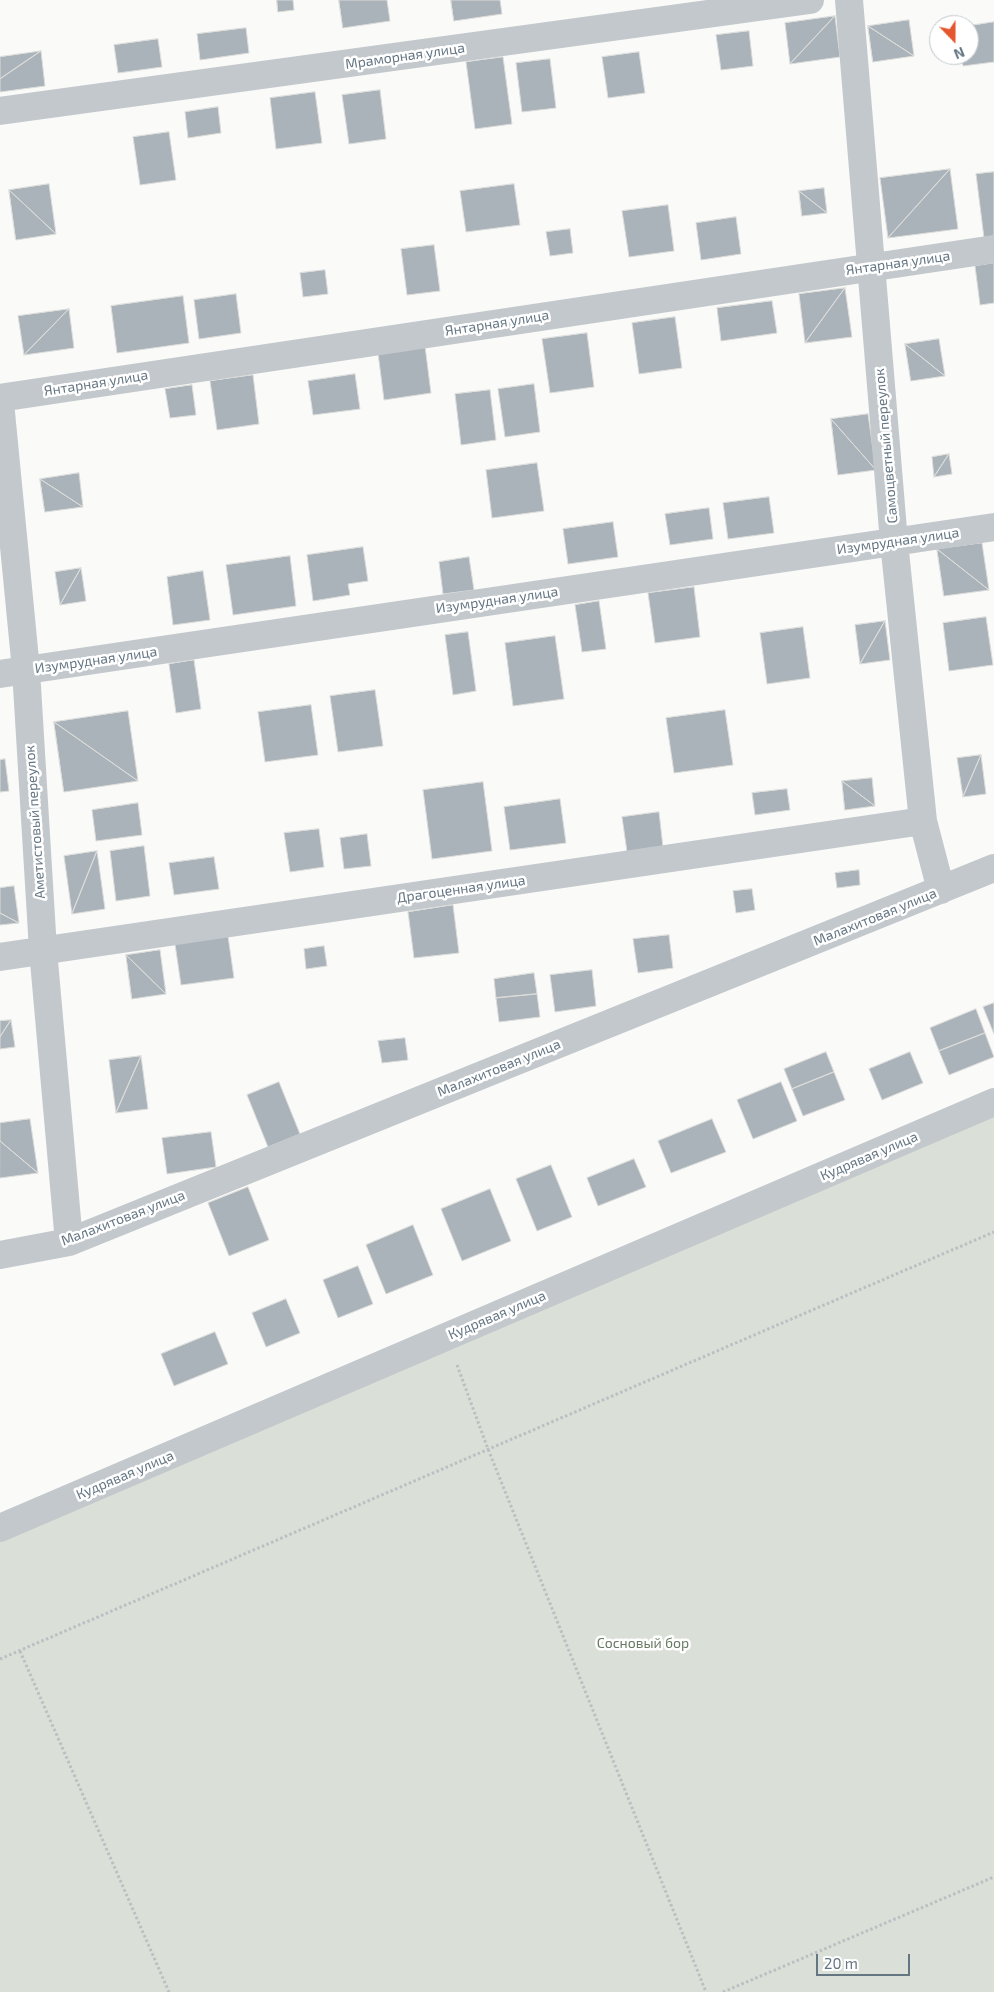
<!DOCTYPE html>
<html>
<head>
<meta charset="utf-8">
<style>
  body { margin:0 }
  #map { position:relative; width:994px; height:1992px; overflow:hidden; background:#fafaf8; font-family:"Exo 2",sans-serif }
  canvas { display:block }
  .north { position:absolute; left:929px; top:15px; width:50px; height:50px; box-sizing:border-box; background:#fff; border:1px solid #c1c8cd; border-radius:50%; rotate:158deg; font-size:14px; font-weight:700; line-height:20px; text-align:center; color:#657683 }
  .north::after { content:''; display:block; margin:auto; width:18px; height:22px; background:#e4572e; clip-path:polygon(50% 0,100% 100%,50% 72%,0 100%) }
  .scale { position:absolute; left:816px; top:1954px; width:94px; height:22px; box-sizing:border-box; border:2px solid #657683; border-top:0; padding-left:6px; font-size:15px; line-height:18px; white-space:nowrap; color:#657683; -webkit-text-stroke:4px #fff; paint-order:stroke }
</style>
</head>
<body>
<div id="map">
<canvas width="994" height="1992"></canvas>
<div class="north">N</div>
<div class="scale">20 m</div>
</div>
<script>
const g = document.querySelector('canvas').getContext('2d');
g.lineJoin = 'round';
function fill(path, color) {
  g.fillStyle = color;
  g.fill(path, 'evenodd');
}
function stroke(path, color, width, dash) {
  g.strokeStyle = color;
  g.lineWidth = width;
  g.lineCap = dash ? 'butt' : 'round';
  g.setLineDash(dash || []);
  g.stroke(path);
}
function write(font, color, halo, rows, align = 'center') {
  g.font = font + ' "Exo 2",sans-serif';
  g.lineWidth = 5;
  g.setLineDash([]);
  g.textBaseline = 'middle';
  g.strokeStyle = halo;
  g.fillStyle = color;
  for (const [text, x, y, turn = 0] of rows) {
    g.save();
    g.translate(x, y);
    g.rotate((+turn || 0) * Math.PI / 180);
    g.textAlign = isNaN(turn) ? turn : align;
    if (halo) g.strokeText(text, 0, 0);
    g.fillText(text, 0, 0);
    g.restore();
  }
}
fill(new Path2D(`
  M994,1113V1992H0V1539Z`), '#dadfd7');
const building = new Path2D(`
  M277,0H293L294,10L278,12Z
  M339,0H387L390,21L343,28Z
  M451,0H500L502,14L454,21Z
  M835,16L790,64L785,23Z
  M835,16L840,57L790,64Z
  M909,20L914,56L868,26Z
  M994,22V62L963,66L961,55H969V26Z
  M868,26L914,56L873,62Z
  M246,28L249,53L200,60L197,34Z
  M749,31L753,66L721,70L716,35Z
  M158,39L162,67L118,73L114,45Z
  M41,51L45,86L0,92V79Z
  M41,51L0,79V57Z
  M639,52L645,93L608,98L602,57Z
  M503,57L512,124L475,129L466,62Z
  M550,59L556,108L522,112L516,63Z
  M380,90L386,139L349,144L342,95Z
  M315,92L322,143L276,149L270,98Z
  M218,107L221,133L188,138L185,112Z
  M169,132L176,180L140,185L133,137Z
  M950,169L958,229L888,238Z
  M950,169L888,238L880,178Z
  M994,172V237L984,238L976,174Z
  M49,184L56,234L9,190Z
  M514,184L520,225L466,232L460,191Z
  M824,188L827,213L799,191Z
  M9,190L56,234L16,240Z
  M799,191L827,213L802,216Z
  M668,205L674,251L629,257L622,211Z
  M736,217L741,254L701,260L696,223Z
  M570,229L573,253L550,256L546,232Z
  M434,245L440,291L407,295L401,249Z
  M994,263V303L980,305L975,266Z
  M325,270L328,294L303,297L300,273Z
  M845,288L852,337L805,343Z
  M845,288L805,343L799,294Z
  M236,294L241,333L199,339L194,300Z
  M183,296L189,343L117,353L111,306Z
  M772,301L777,333L721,341L717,308Z
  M69,309L24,355L18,316Z
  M69,309L74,348L24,355Z
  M675,317L682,368L639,374L632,323Z
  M587,333L594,387L550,393L542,339Z
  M939,339L945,376L905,344Z
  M905,344L945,376L911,381Z
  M425,346L431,393L384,400L378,353Z
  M355,374L360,409L313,415L308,381Z
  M253,375L259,424L217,430L210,381Z
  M534,384L540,432L505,437L498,389Z
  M192,385L196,415L170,418L165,389Z
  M490,390L496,440L461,445L455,394Z
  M868,414L876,470L831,419Z
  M831,419L876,470L838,475Z
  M949,454L934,477L932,457Z
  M949,454L952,474L934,477Z
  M537,463L544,511L492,518L486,470Z
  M79,473L83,507L40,479Z
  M40,479L83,507L45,512Z
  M769,497L774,533L728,539L723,503Z
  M709,508L713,539L670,545L665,514Z
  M613,522L618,557L568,564L563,529Z
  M982,543L989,590L937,549Z
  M363,547L368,581L348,584L350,595L313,601L307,555Z
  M937,549L989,590L944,596Z
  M290,556L296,606L233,615L226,565Z
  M469,557L474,590L443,594L439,562Z
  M81,568L60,605L55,572Z
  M81,568L86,601L60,605Z
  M203,571L210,620L173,625L167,577Z
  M694,587L700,637L655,643L648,593Z
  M599,601L606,649L582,652L575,605Z
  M986,617L993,665L949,671L943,623Z
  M885,621L890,660L860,664Z
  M885,621L860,664L855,625Z
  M803,627L810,678L767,684L760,633Z
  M468,632L476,691L453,695L445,635Z
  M555,636L564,699L513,706L505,643Z
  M194,660L201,709L176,713L169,664Z
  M375,690L383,746L338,752L330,696Z
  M311,705L318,755L265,762L258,712Z
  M725,710L733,765L674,773L666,718Z
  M128,711L138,781L54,722Z
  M54,722L138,781L64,792Z
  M981,755L963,797L957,758Z
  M981,755L986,794L963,797Z
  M5,759L9,791L0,792V760Z
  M872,778L875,806L842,781Z
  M842,781L875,806L845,810Z
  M483,782L492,851L432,859L423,790Z
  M787,789L790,810L755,815L752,793Z
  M560,799L566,843L510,850L504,807Z
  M138,803L142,835L96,841L92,810Z
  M659,812L663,847L627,852L622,817Z
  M319,829L324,867L290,872L284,833Z
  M367,834L371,866L344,869L340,838Z
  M144,846L150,896L116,901L110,851Z
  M97,851L105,909L72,914Z
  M97,851L72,914L64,856Z
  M214,857L219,889L174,895L169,863Z
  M859,870L860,885L837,888L835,873Z
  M14,886L19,923L0,913V888Z
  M752,889L755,910L736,913L733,891Z
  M453,905L459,953L414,958L408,912Z
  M0,913L19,923L0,925Z
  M669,935L673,968L638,973L633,939Z
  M228,936L234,978L181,985L175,944Z
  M324,946L327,966L306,969L304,949Z
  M160,950L166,994L126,955Z
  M126,955L166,994L132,999Z
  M592,970L596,1006L555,1012L550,975Z
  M534,973L537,994L496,998L494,979Z
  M537,994L540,1017L499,1022L496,998Z
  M994,1003V1034L983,1007Z
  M976,1009L985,1033L939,1051L930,1028Z
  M11,1020L0,1037V1021Z
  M11,1020L15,1047L0,1049V1037Z
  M985,1033L994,1057L949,1075L939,1051Z
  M405,1038L408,1060L382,1063L378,1041Z
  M826,1052L834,1072L792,1089L784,1069Z
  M910,1052L923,1083L882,1100L869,1069Z
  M141,1056L148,1109L116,1113Z
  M141,1056L116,1113L109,1060Z
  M834,1072L845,1100L803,1116L792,1089Z
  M279,1082L300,1134L268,1147L247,1095Z
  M781,1082L797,1121L753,1139L737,1100Z
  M30,1119L38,1173L0,1141V1123Z
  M712,1119L726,1152L671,1173L658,1141Z
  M211,1132L216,1167L167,1174L162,1138Z
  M0,1141L38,1173L0,1178Z
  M634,1159L646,1187L598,1206L587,1178Z
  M551,1165L572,1217L537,1231L516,1179Z
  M248,1187L269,1240L229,1256L208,1203Z
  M490,1189L511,1241L462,1261L441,1209Z
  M413,1225L433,1275L386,1294L366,1245Z
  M358,1266L373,1304L338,1318L323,1280Z
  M286,1299L300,1333L266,1347L252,1313Z
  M215,1332L228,1364L174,1386L161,1354Z`);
fill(building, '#aab3b9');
stroke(building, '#dcdcda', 1);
stroke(new Path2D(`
  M457,1365L488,1449L706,1992
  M20,1651L169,1992
  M0,1659L994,1232
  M723,1992L994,1877`), '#bbbfc2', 3, [2.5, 2.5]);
stroke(new Path2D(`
  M849,0L894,542L923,821L941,890
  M0,111L810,0
  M0,398L994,249
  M0,402L26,670L43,950L69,1242
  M0,674L994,527
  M0,957L923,821
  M0,1255L69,1242L994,868
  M0,1528L994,1102`), '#c3c8cc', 28);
write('14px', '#657683', '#fff', [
  ["Мраморная улица",405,56,-8],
  ["Янтарная улица",898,263,-8],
  ["Янтарная улица",497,323,-9],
  ["Янтарная улица",96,383,-9],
  ["Самоцветный переулок",886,446,-95],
  ["Изумрудная улица",898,541,-8],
  ["Изумрудная улица",497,600,-8],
  ["Изумрудная улица",96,660,-8],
  ["Аметистовый переулок",35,822,-94],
  ["Драгоценная улица",461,889,-8],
  ["Малахитовая улица",875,917,-22],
  ["Малахитовая улица",499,1068,-22],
  ["Кудрявая улица",869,1156,-23],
  ["Малахитовая улица",123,1218,-21],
  ["Кудрявая улица",497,1315,-23],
  ["Кудрявая улица",125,1475,-23]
]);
write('14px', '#687a64', '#fff', [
  ["Сосновый бор",643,1643]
]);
</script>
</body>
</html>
